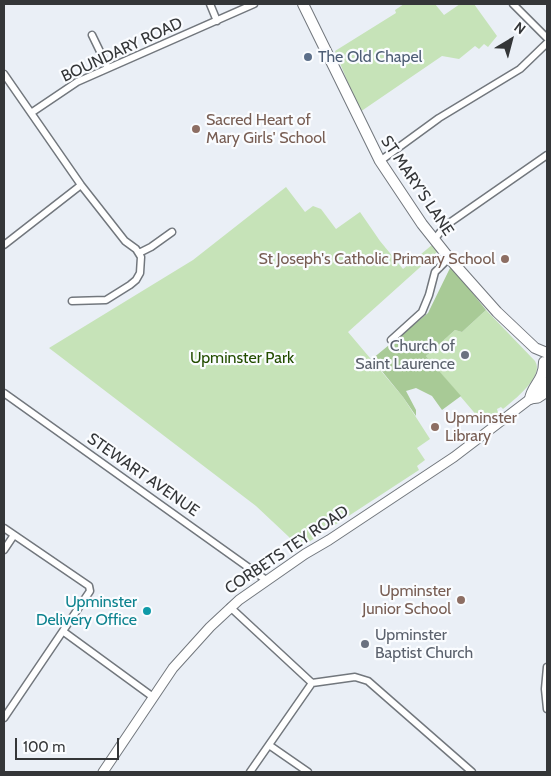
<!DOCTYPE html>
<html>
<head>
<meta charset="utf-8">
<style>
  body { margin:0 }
  #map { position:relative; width:551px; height:776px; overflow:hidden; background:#eaeff6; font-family:Cabin,sans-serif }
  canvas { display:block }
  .frame { position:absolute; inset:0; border:5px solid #343638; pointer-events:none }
  .north { position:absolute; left:486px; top:15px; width:50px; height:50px; -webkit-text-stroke:4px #fafcff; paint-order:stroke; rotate:37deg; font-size:14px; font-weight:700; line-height:20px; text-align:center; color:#343638 }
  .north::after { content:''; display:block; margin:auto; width:18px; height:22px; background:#343638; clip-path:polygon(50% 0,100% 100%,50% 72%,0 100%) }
  .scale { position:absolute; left:15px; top:738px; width:104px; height:22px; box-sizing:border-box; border:2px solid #343638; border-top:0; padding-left:6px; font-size:15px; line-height:18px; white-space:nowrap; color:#343638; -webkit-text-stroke:4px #fafcff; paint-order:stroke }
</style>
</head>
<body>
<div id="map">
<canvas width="551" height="776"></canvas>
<div class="frame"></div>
<div class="north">N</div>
<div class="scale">100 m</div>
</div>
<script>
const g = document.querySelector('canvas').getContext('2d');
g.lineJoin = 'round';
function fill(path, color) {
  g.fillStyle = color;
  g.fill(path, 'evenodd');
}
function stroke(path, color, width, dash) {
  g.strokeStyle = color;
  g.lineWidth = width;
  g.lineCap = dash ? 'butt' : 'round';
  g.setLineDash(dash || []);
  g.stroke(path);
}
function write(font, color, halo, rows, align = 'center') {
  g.font = font + ' Cabin,sans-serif';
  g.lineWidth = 4.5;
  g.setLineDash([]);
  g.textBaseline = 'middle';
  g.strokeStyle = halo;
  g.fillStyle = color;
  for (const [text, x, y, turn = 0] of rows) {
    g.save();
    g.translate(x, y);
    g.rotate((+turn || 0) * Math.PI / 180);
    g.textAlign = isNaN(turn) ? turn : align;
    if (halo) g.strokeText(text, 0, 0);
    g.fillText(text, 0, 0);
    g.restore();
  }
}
fill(new Path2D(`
  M404,4H435L444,15L460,4H474L497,36L488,47L484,44L479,49L475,46L459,59L442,56L360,112L335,51L396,13L395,10Z
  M286,187L305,212L313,206L321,209L336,229L360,212L380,241L403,269L432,245L437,252L348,332L403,397L430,439L417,448L425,460L417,466L419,470L298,549L289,537L256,506L49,348L193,260Z
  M486,310L535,361C545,376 514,400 503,409L501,407L497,409L498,413L484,424L426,356L455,330L462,332Z`), '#c6e3b8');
fill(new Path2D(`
  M451,266L486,310L462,332L455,330L426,356L461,396L442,410L432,396L416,388L406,391L416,410V416L403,397L372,359L428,313Z`), '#a8ca96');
const minor = new Path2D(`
  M210,4L217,21
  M513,4L547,38
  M92,35L108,68
  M4,74L81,185L125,241L136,249L141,257L140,273L136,280L130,285L106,300L72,301
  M31,113L77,82L254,4
  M380,161L439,118L520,69L547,43
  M434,240L445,226L547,155
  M4,245L81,185
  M139,253L151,247L172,232
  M391,340L422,312L429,295L435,272L449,258
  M4,393L266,580
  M4,528L89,586L90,591L4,718
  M4,550L14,535
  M230,607L312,683L355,677L368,681L472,772
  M64,632L153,697
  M547,667L545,689L547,709
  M269,745L308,772
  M250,772L312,683`);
const secondary = new Path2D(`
  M533,395L547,382
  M103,772L173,668L210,627L239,600L305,554L329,540L454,457L530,399L538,398L547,392`);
const primary = new Path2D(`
  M303,4L380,161L422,224L449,258L497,312L535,348L547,353
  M530,399C532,385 544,381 544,362`);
stroke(minor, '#72777d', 9);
stroke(secondary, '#72777d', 11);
stroke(primary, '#72777d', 12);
stroke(minor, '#fff', 6);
stroke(secondary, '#fff', 9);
stroke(primary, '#fff', 10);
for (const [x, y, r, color] of [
  [308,57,5,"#5c6f8a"],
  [196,129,5,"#8d6e63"],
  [505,259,5,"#8d6e63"],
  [465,355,5,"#6b7280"],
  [435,427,5,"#8d6e63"],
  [461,600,5,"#8d6e63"],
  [147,611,5,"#0f9aa8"],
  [365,644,5,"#6b7280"]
]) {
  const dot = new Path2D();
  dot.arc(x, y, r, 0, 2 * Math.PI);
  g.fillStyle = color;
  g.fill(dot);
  stroke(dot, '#fafcff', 2);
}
write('16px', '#343638', '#fafcff', [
  ["BOUNDARY ROAD",122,50,-25],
  ["ST MARY'S LANE",417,186,56],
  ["STEWART AVENUE",143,475,35],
  ["CORBETS TEY ROAD",287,550,-34]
]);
write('16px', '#4e5e75', '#fafcff', [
  ["The Old Chapel",318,57]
], 'left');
write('16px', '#785e54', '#fafcff', [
  ["Sacred Heart of",206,120],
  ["Mary Girls' School",206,138],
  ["St Joseph's Catholic Primary School",495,259,"right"],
  ["Upminster",445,418],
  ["Library",445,436],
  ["Upminster",451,591,"right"],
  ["Junior School",451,609,"right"]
], 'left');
write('16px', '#5b616d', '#fafcff', [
  ["Church of",455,346],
  ["Saint Laurence",455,364],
  ["Upminster",375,635,"left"],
  ["Baptist Church",375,653,"left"]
], 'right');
write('16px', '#234d00', '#fafcff', [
  ["Upminster Park",242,358]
]);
write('16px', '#0d838f', '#fafcff', [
  ["Upminster",137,602],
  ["Delivery Office",137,620]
], 'right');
</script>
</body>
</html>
